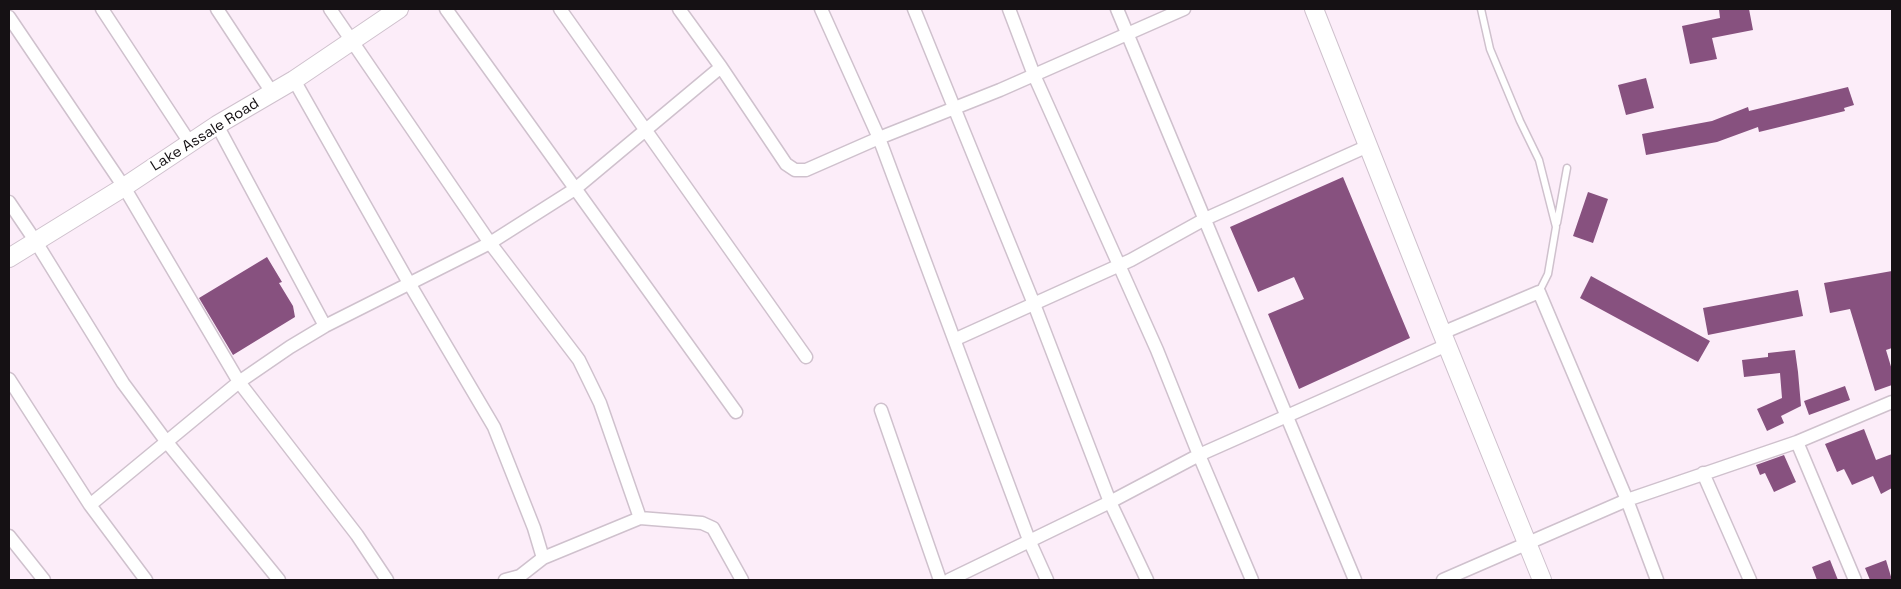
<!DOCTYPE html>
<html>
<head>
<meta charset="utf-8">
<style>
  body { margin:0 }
  #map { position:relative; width:1901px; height:589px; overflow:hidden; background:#fcedf9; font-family:"Space Grotesk",sans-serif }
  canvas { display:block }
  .frame { position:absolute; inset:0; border:10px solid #151114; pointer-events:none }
</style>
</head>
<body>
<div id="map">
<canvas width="1901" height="589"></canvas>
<div class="frame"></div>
</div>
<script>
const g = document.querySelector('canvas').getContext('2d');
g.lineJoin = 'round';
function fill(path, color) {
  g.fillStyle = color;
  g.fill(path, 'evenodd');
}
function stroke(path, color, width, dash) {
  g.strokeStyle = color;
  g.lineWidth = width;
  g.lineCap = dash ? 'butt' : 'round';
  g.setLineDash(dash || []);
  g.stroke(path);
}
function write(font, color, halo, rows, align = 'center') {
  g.font = font + ' "Space Grotesk",sans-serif';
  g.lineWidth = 5;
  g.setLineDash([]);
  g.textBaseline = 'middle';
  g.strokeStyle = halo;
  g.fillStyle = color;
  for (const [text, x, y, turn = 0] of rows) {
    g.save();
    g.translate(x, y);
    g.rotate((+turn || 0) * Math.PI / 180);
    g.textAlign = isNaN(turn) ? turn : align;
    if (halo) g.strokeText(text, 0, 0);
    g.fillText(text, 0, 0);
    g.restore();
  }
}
fill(new Path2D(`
  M1719,9H1749L1753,30L1712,38L1717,59L1690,64L1682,26L1720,18Z
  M1646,78L1654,108L1626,115L1618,85Z
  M1848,87L1854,105L1844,108L1845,111L1759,132L1758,127L1717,142L1646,155L1642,134L1712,121L1748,107L1749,111Z
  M1343,177L1410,338L1299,389L1268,314L1304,299L1294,277L1258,292L1230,227Z
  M1588,192L1608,199L1593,243L1573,236Z
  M267,257L282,282L279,283L293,306L295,317L233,355L199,298Z
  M1892,271V348L1886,350L1892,370V385L1875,391L1850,309L1830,313L1824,283Z
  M1591,276L1710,341L1698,362L1580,298Z
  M1798,290L1803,316L1708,335L1703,308Z
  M1795,350L1798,372L1801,406L1781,416L1784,423L1767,431L1757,409L1782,398L1780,373L1744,377L1742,360L1768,357V353Z
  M1845,386L1850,400L1809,415L1804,401Z
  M1864,429L1876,460L1892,454V488L1881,494L1873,476L1852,485L1844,469L1837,472L1825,444Z
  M1784,455L1796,482L1774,492L1765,473L1760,475L1756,465Z
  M1830,560L1838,580H1817L1812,567Z
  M1886,560L1892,580H1870L1865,568Z`), '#87517f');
const lane = new Path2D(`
  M1481,9L1490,49L1520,121L1539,160L1556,227L1548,274L1539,292
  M1557,223L1567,168`);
const street = new Path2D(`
  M102,9L190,143
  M217,9L273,94
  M330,9L490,243L579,360L600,403L640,518L543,558L520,576L505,580
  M446,9L736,412
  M560,9L806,357
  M679,9L721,67
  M821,9L879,138L1029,540L1047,580
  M914,9L1034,304L1110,502L1147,580
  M1009,9L1034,75L1157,350L1199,455L1252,580
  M1117,9L1355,580
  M9,17L124,187L239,382L357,535L387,580
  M294,80L409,283L494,427L534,528L543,558
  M217,125L325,326
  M9,202L36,242L123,383L166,441L279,580
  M1442,333L1539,292L1627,500L1657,580
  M956,339L1131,260L1205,219L1368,146
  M9,379L90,505L146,580
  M881,410L940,580
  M1797,442L1855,580
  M1703,473L1750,580
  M90,505L239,382L290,347L325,326L490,243L575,189L721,67L786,164L795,170H806L879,138L1000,90L1184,9
  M640,518L702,523L713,528L742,580
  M9,536L44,580
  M949,580L1110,502L1199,455L1447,345
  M1443,580L1627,500L1797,442L1892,402`);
const secondary = new Path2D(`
  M1314,9L1442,333L1542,580
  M9,258L124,187L217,125L294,80L399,9`);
stroke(lane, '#cfc1cd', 9);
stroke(street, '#cfc1cd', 15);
stroke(secondary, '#cfc1cd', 20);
stroke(lane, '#fff', 6);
stroke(street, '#fff', 12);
stroke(secondary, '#fff', 18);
write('15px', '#151114', '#fff', [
  ["Lake Assale Road",205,135,-32]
]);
</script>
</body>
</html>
